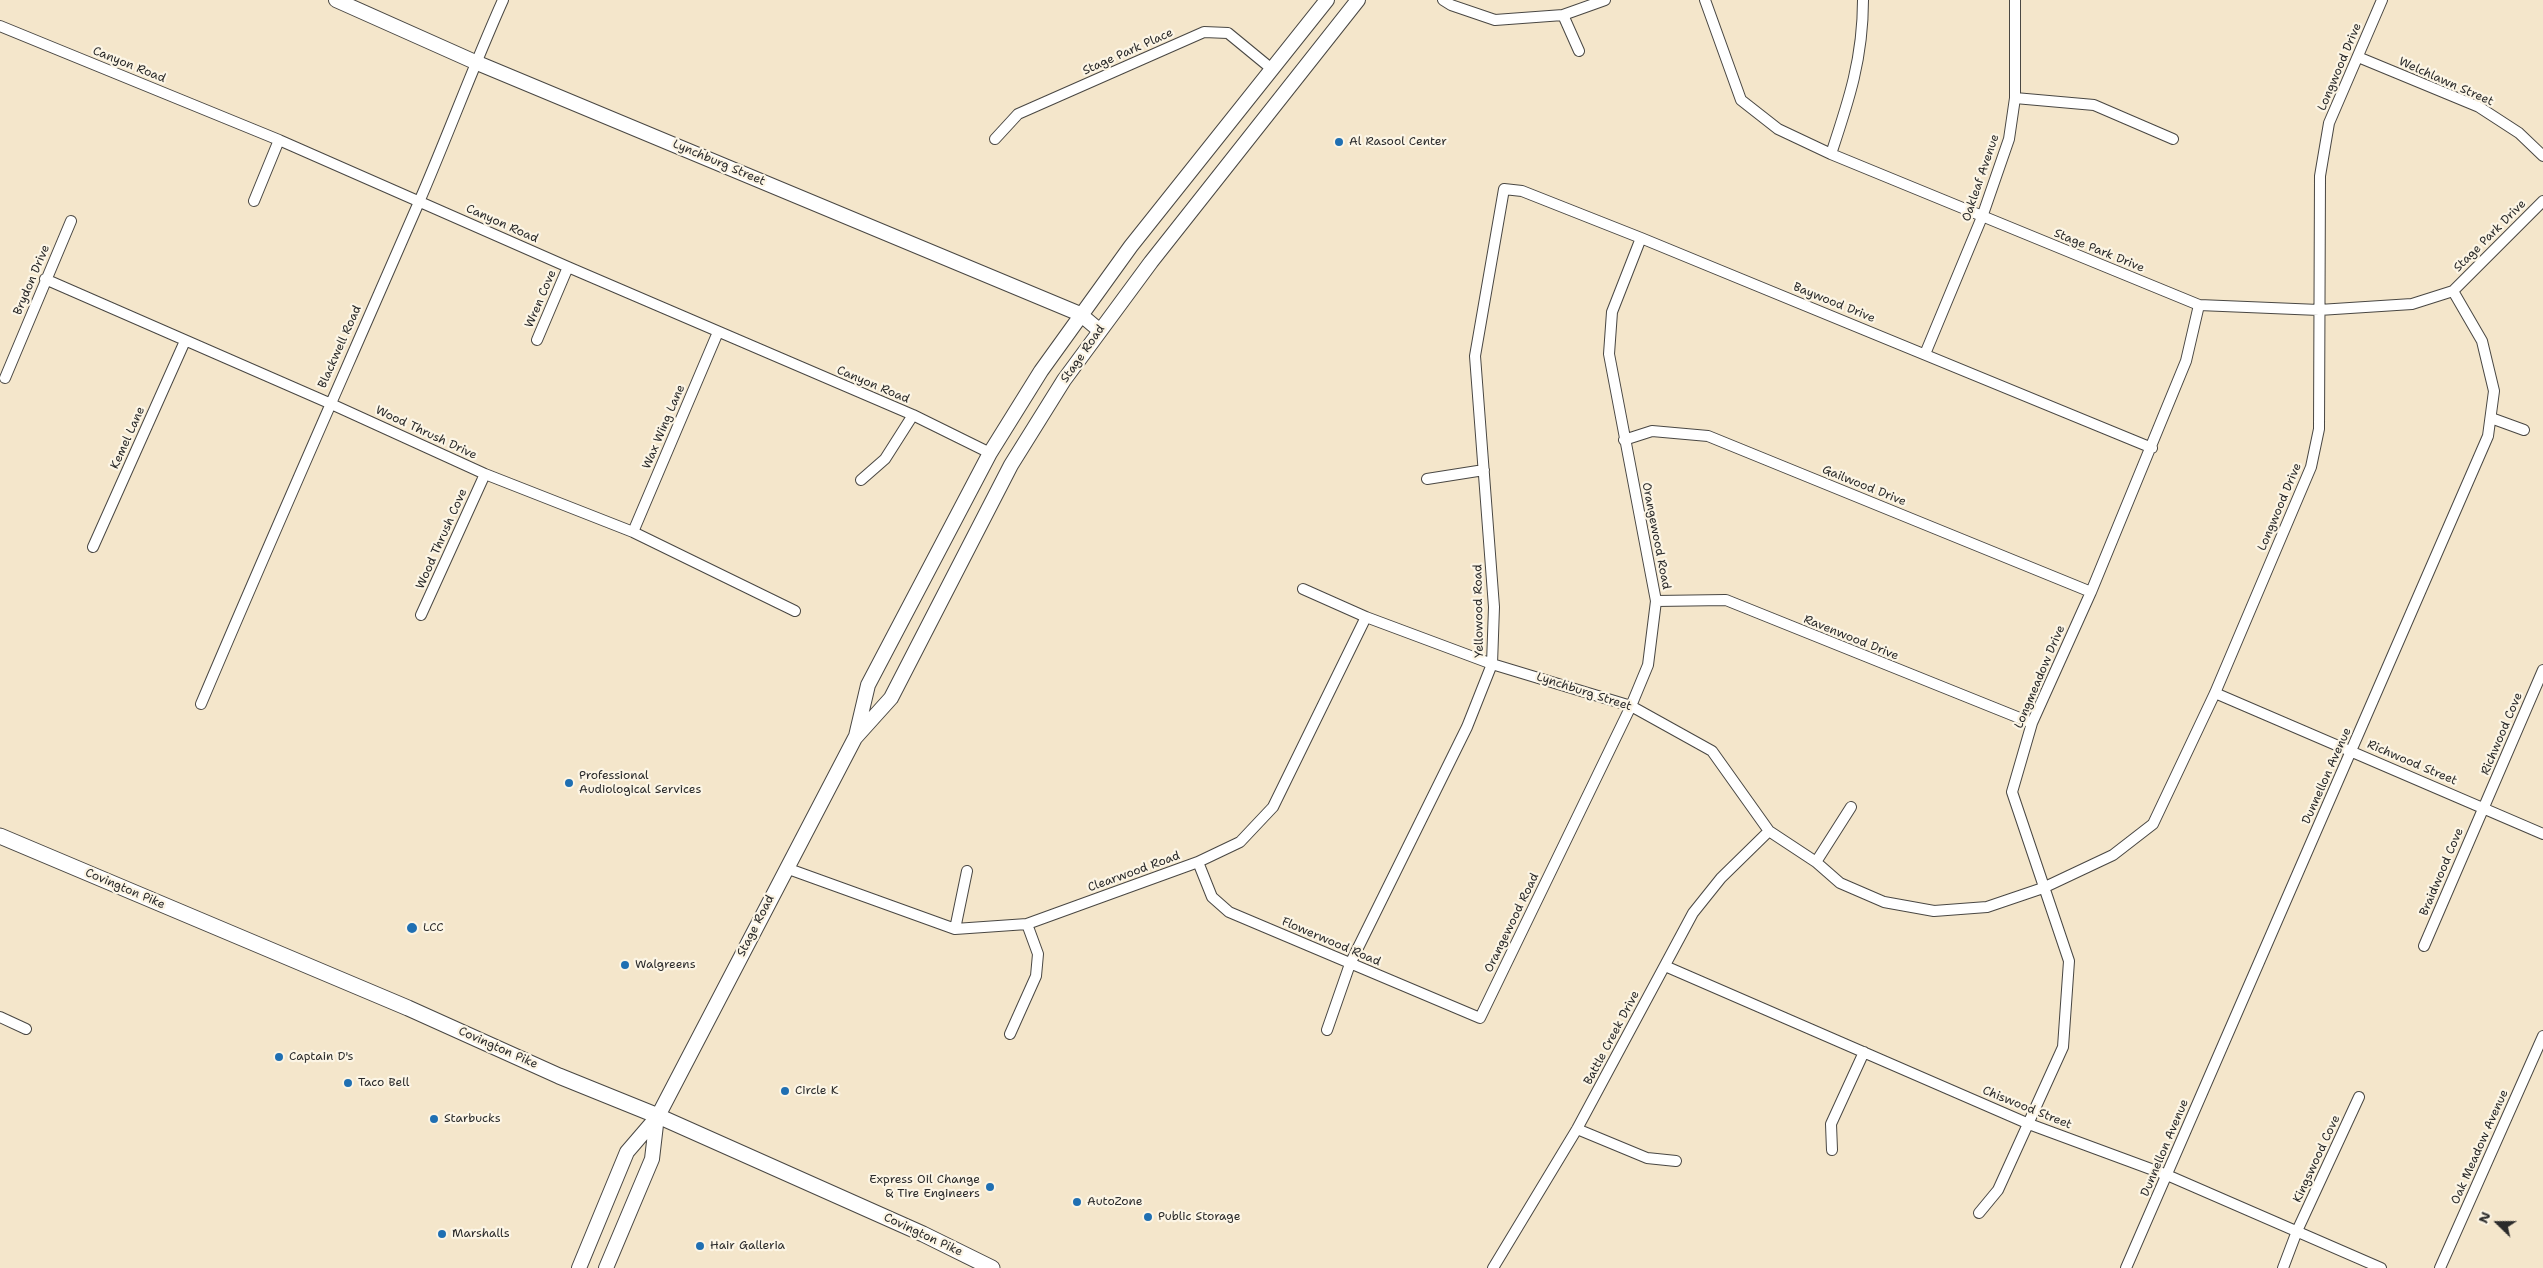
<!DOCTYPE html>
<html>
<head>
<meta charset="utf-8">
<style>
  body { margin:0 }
  #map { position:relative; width:2543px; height:1268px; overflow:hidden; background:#f4e6cb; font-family:"Shantell Sans",sans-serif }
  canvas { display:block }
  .north { position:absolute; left:2473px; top:1198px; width:50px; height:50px; -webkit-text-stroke:4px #fcf5e5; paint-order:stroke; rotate:292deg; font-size:14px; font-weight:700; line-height:20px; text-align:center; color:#2b2b2b }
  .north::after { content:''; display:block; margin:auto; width:18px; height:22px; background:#2b2b2b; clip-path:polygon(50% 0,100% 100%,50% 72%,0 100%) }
</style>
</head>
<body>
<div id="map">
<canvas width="2543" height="1268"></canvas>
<div class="north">N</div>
</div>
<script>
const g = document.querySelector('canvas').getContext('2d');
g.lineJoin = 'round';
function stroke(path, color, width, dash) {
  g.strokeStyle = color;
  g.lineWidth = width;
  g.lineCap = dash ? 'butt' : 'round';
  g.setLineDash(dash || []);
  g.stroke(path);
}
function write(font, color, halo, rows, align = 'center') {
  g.font = font + ' "Shantell Sans",sans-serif';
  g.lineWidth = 4.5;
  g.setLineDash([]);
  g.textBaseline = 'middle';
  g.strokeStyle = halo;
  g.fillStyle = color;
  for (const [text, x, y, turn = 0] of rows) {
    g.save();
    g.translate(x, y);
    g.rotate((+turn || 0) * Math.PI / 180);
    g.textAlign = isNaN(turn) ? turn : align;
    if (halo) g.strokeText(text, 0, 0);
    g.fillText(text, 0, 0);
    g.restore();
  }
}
const street = new Path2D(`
  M1443,0L1451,5L1495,20L1563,15L1605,0
  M1705,0L1741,100L1778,129L1831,154L2199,305L2319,310L2412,304L2453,291L2543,201
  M1563,15L1579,51
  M0,26L279,140L568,267L913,415L990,453
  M2358,57L2479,107L2519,133L2543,156
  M2015,98L2094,105L2173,139
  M995,139L1018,114L1204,32L1228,33L1273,70
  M1831,154C1849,100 1863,58 1863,0
  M254,201L279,140
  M45,279L329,403L485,474L633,532L795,611
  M537,340L568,267
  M1925,354L1982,217L2009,139L2015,98V0
  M5,378L71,221
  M2491,418L2524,430
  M1624,440L1652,431L1708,436L2091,592
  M1427,479L1484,470
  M861,480L885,459L913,415
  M633,532L718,332
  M93,547L185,341
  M1303,589L1366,617L1492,664L1631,706L1712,751L1769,831L1816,862L1840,883L1884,902L1934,911L1987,907L2043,888L2113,855L2153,824L2215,693L2311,467L2319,429L2320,176L2329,123L2382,0
  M1656,601L1726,600L2032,723
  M421,615L485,474
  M2215,693L2543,834
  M201,704C272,536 346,370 419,202C448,135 473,67 503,0
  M1198,862L1212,897L1229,912L1480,1018L1631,706L1648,665L1656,601L1609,354L1612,312L1641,238
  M1816,862L1851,807
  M786,868L955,929L1027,924L1198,862L1240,842L1273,807L1366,617
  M955,929L967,871
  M2424,946L2543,670
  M1665,966L2029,1124L2167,1175L2381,1268
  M0,1017L26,1029
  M1327,1030L1350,964L1467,727L1492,664L1494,607L1475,356L1504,189L1522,191L1641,238L2152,448
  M1010,1034L1036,976L1038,954L1027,924
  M1577,1129L1647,1158L1676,1161
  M1832,1150L1831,1124L1864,1052
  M1979,1213L1998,1190L2063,1047L2069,961L2012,792L2032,723L2091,592L2186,361L2199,305
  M1493,1268L1577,1129L1693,913L1721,878L1769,831
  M2126,1268L2488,436L2494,391L2482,341L2453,291
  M2283,1268L2297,1231L2359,1097
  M2440,1268L2543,1036`);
const secondary = new Path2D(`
  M336,0L475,62L1080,314L1099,330
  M856,736L868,685L990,453L1041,371L1131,246L1327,0
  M579,1268L627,1152L658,1116L855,738L891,698L1011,465L1064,380L1151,262L1358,0
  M606,1268L652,1159L657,1116`);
const primary = new Path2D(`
  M0,836L408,1008L559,1076L658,1116L923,1234L992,1268`);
stroke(street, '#494743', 12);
stroke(secondary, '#494743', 16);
stroke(primary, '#494743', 17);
stroke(street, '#fff', 10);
stroke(secondary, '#fff', 14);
stroke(primary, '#fff', 15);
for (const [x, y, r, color] of [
  [1339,142,5,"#1f6fb2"],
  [569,783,5,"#1f6fb2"],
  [412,928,6,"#1f6fb2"],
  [625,965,5,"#1f6fb2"],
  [279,1057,5,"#1f6fb2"],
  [348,1083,5,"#1f6fb2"],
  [785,1091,5,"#1f6fb2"],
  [434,1119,5,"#1f6fb2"],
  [990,1187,5,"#1f6fb2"],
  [1077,1202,5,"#1f6fb2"],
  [1148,1217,5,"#1f6fb2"],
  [442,1234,5,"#1f6fb2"],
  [700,1246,5,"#1f6fb2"]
]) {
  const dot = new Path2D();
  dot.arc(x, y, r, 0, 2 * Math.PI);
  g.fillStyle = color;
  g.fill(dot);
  stroke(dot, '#fcf5e5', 2);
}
write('12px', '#2b2b2b', '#fcf5e5', [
  ["Stage Park Place",1128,52,-24],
  ["Canyon Road",129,65,22],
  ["Longwood Drive",2340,67,-67],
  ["Welchlawn Street",2446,82,24],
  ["Lynchburg Street",719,163,23],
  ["Oakleaf Avenue",1981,178,-71],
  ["Canyon Road",502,224,24],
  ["Stage Park Drive",2490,236,-45],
  ["Stage Park Drive",2099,251,22],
  ["Brydon Drive",32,280,-67],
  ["Wren Cove",541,299,-67],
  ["Baywood Drive",1834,303,22],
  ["Blackwell Road",340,347,-66],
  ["Stage Road",1083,354,-55],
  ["Canyon Road",873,385,23],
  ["Wax Wing Lane",664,427,-67],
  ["Wood Thrush Drive",426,433,25],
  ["Kemel Lane",128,438,-66],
  ["Gailwood Drive",1864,486,22],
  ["Longwood Drive",2280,507,-67],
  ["Orangewood Road",1656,536,79],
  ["Wood Thrush Cove",442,539,-66],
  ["Yellowood Road",1479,611,-91],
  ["Ravenwood Drive",1851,638,22],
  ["Longmeadow Drive",2040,677,-67],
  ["Lynchburg Street",1584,692,18],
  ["Richwood Cove",2502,734,-67],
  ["Richwood Street",2412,763,23],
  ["Dunnellon Avenue",2327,776,-66],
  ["Clearwood Road",1134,872,-20],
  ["Braidwood Cove",2442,872,-67],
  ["Covington Pike",125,889,23],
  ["Orangewood Road",1512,923,-64],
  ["Stage Road",756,926,-63],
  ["Flowerwood Road",1331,942,23],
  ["Battle Creek Drive",1612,1038,-62],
  ["Covington Pike",498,1048,24],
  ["Chiswood Street",2027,1108,22],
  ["Oak Meadow Avenue",2480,1147,-66],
  ["Dunnellon Avenue",2165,1148,-67],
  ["Kingswood Cove",2317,1159,-65],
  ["Covington Pike",923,1235,25]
]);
write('12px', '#2b2b2b', '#fcf5e5', [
  ["Al Rasool Center",1349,142],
  ["Professional",579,776],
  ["Audiological Services",579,790],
  ["LCC",423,928],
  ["Walgreens",635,965],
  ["Captain D's",289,1057],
  ["Taco Bell",358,1083],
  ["Circle K",795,1091],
  ["Starbucks",444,1119],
  ["Express Oil Change",980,1180,"right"],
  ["& Tire Engineers",980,1194,"right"],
  ["AutoZone",1087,1202],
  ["Public Storage",1158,1217],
  ["Marshalls",452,1234],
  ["Hair Galleria",710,1246]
], 'left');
</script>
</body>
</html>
